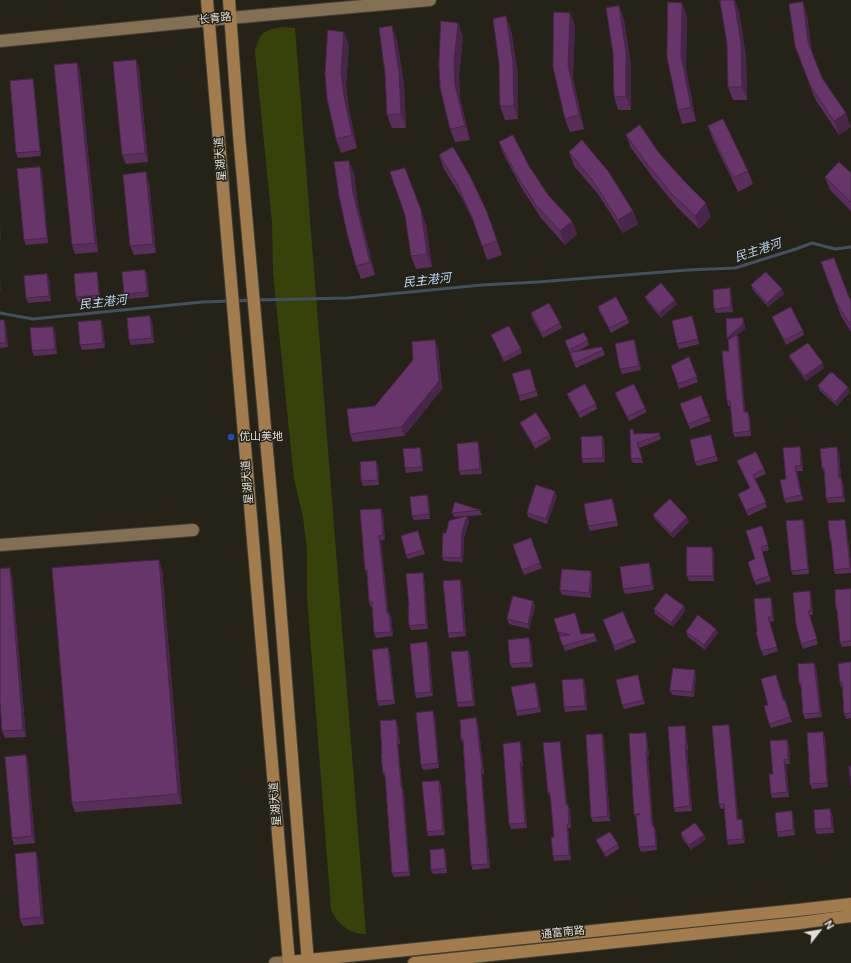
<!DOCTYPE html>
<html>
<head>
<meta charset="utf-8">
<style>
  body { margin:0 }
  #map { position:relative; width:851px; height:963px; overflow:hidden; background:#252318; font-family:"DM Sans",sans-serif }
  canvas { display:block }
  .north { position:absolute; left:799px; top:911px; width:40px; height:40px; -webkit-text-stroke:3px #252318; paint-order:stroke; rotate:59deg; font-size:11px; font-weight:700; line-height:16px; text-align:center; color:#e0dfd8 }
  .north::after { content:''; display:block; margin:auto; width:14px; height:18px; background:#e0dfd8; clip-path:polygon(50% 0,100% 100%,50% 72%,0 100%) }
</style>
</head>
<body>
<div id="map">
<canvas width="851" height="963"></canvas>
<div class="north">N</div>
</div>
<script>
const g = document.querySelector('canvas').getContext('2d');
g.lineJoin = 'round';
function fill(path, color) {
  g.fillStyle = color;
  g.fill(path, 'evenodd');
}
function stroke(path, color, width, dash) {
  g.strokeStyle = color;
  g.lineWidth = width;
  g.lineCap = dash ? 'butt' : 'round';
  g.setLineDash(dash || []);
  g.stroke(path);
}
function write(font, color, halo, rows, align = 'center') {
  g.font = font + ' "DM Sans","Noto Sans SC",sans-serif';
  g.lineWidth = 3;
  g.setLineDash([]);
  g.textBaseline = 'middle';
  g.strokeStyle = halo;
  g.fillStyle = color;
  for (const [text, x, y, turn = 0] of rows) {
    g.save();
    g.translate(x, y);
    g.rotate((+turn || 0) * Math.PI / 180);
    g.textAlign = isNaN(turn) ? turn : align;
    if (halo) g.strokeText(text, 0, 0);
    g.fillText(text, 0, 0);
    g.restore();
  }
}
fill(new Path2D(`
  M283,27L295,28L366,934C349,934 338,924 331,910L307,596V549L303,517L294,479L273,273L272,222L255,52C259,33 263,30 283,27Z`), '#37420b');
stroke(new Path2D(`
  M256,300L348,298L482,285L538,282L688,270L735,268L796,249L812,243L835,249L851,247
  M236,301L251,300
  M0,313L33,319L202,302L231,301`), '#435060', 3);
const secondary = new Path2D(`
  M0,41L230,18L430,0
  M0,545L193,530
  M275,963L289,962`);
const primary = new Path2D(`
  M207,0L289,963
  M229,0L239,135L275,540L308,963
  M289,962L798,910L851,904
  M414,963L799,923L851,916`);
stroke(secondary, '#403f37', 14);
stroke(primary, '#403f37', 14);
stroke(secondary, '#836f52', 12);
stroke(primary, '#a27c4d', 12);
fill(new Path2D(`
  M803,2L807,16L812,53L822,78L851,127L839,135L815,99L795,46Z
  M619,6L624,20L631,65V110H618L614,96Z
  M739,11L746,57L747,100H733L728,87Z
  M570,13L575,26L573,78L584,129L570,132L565,119Z
  M687,16L686,69L696,121L682,124L678,110Z
  M511,30L518,75V119L505,120L500,106L499,63Z
  M463,36L459,76L460,98L470,140L455,142L450,129Z
  M397,40L404,85L406,128H392L387,115Z
  M349,45L346,86L349,109L357,148L341,153L336,139Z
  M136,60L139,69L148,162L126,164L122,155Z
  M77,63L80,72L98,252L75,254L72,245Z
  M33,79L34,84L41,156L18,158L16,153Z
  M708,126L748,171L753,184L738,192L713,140Z
  M626,135L659,153L711,217L699,229L676,206L653,178L631,148Z
  M499,142L529,166L548,195L572,221L577,234L565,245L541,218L521,187L504,155Z
  M569,152L633,211L638,224L623,233L598,194L574,166Z
  M439,155L487,212L502,255L487,260L476,227L462,198L444,169Z
  M349,161L354,174L358,206L375,275L361,279L356,266Z
  M42,172L48,243L26,245L24,240Z
  M851,173V211L830,190L825,177Z
  M149,182L156,253L134,255L130,246Z
  M405,215L426,224L432,267L416,269L411,256Z
  M821,262L851,300V332L841,316Z
  M145,270L147,274L149,297L126,299L124,294Z
  M97,272L98,277L100,300L78,302L76,297Z
  M49,278L51,301L28,303L26,298Z
  M751,285L782,289L784,294L768,307L753,290Z
  M731,293L733,312L716,313L714,309Z
  M645,297L675,300L677,304L661,318L647,301Z
  M598,307L628,319L629,323L611,333L599,311Z
  M531,313L560,323L562,328L543,338L532,318Z
  M772,317L803,331L804,335L786,345Z
  M743,318L744,322L745,329L737,335L739,339L745,412L750,417L751,436L735,437L733,433L731,406H728L727,401L729,351Z
  M0,320H4L6,325L8,347L0,348Z
  M152,320L154,343L131,345L129,340Z
  M694,321L699,344L679,349L677,344Z
  M103,325L105,348L82,350L80,345Z
  M55,331L57,354L34,356L32,351Z
  M584,333L589,345L576,352L602,347L605,355L576,368L565,341Z
  M491,335L521,349L522,353L504,362Z
  M634,340L636,345L641,370L622,374L620,369Z
  M438,348L442,389L404,436L353,442L350,434L375,406L413,360Z
  M789,356L824,368L806,381L791,360Z
  M689,357L698,382L679,389L671,366Z
  M530,369L538,396L520,401L519,396Z
  M818,386L850,392L837,406L820,391Z
  M615,393L645,408L647,412L629,421Z
  M567,394L596,404L597,409L580,418L569,399Z
  M701,396L711,421L690,429L680,404Z
  M520,423L550,435L551,439L535,449L522,427Z
  M659,433L661,439L639,448L643,463H633L631,459L634,434Z
  M602,436L604,440L605,462L583,463L582,459Z
  M712,439L718,461L697,466L695,462Z
  M479,447L482,474L461,475L459,471Z
  M801,451L803,471H797L803,500L786,503L784,499L786,479Z
  M422,452L423,471L406,473L405,468Z
  M839,452L841,478L843,483L845,502L828,503L826,498L824,472L822,468Z
  M376,461L378,465L379,485L363,486L361,481Z
  M737,461L764,469L766,474L755,479L767,507L748,516L738,494L750,488Z
  M427,495L429,500L430,519L414,520L412,516Z
  M557,496L547,524L528,517L527,513Z
  M612,499L614,503L618,526L590,531L588,526Z
  M480,510L482,515L454,517L452,513Z
  M383,513L385,540H381L388,613L391,617L393,636L376,638L374,633L372,607H371L369,602L367,575L365,570Z
  M653,515L689,522L673,538L655,519Z
  M467,516L469,521L464,537L463,562L444,561L442,557L446,533Z
  M803,520L805,524L809,574L793,575L791,571Z
  M846,524L851,564V573L835,574L834,570L832,545L830,540Z
  M764,531L769,550L762,552L771,581L756,585L748,562L755,559Z
  M419,535L425,554L408,559L406,555Z
  M531,538L542,568L524,575L513,545Z
  M714,552V581H689L687,576Z
  M651,568L654,590L625,594L623,589Z
  M162,569L182,804L75,812L72,803Z
  M423,573L424,577L428,629L411,630L409,626V606Z
  M12,575L26,737L5,738L2,731Z
  M592,575L591,598L562,595L560,590Z
  M460,580L462,584L466,636L449,638L448,633Z
  M851,589V646L842,647L840,642L838,613L836,609Z
  M810,591L811,596L813,615H810L818,644L803,649L801,644Z
  M533,601L535,606L529,629L509,624L507,619Z
  M772,602L774,621L770,622L778,651L763,656L757,632Z
  M654,609L685,611L673,627L655,614Z
  M623,612L636,642L615,651L603,620Z
  M554,619L581,634L594,633L597,641L565,651Z
  M716,629L718,633L705,650L688,637L686,632Z
  M531,643L533,667L512,668L510,664Z
  M429,647L433,696L416,698L415,693Z
  M388,648L390,653L395,704L379,706L377,701Z
  M468,651L470,655L475,706L458,707L457,703Z
  M851,662V718L846,719L844,714L842,687H841L840,683Z
  M814,663L816,667L822,717L805,719L803,714L801,688L799,683Z
  M696,675L694,697L672,695L670,690Z
  M583,679L585,683L587,710L565,712L564,707Z
  M639,680L645,704L624,709L622,705Z
  M778,680L784,700L787,705L792,722L771,728L769,724L768,705Z
  M535,683L537,688L541,712L517,716L516,711Z
  M435,716L439,768L423,770L421,765Z
  M476,718L478,723L484,774H482L490,868L473,870L471,865L463,744L461,739Z
  M398,725L400,744H398L402,787L404,792L410,876L394,877L392,873L385,778L383,773L382,754Z
  M729,725L730,730L738,820L743,824L745,843L728,845L727,840L724,809H721L719,804Z
  M685,726L686,731L688,750H687L692,811L675,812L674,808Z
  M602,734L604,739L610,821L593,822L591,818Z
  M825,737L828,787L812,789L810,784Z
  M647,738L649,757H648L653,826L656,831L657,850L641,852L639,847L637,819H636L634,814Z
  M787,740L789,745L790,764H786L789,797L772,798L771,794L773,774Z
  M522,747L523,766H522L527,828L511,829L509,824Z
  M561,747L567,804L570,809L571,828H568L571,860L554,861L553,856L554,837L551,798L548,793Z
  M26,755L28,762L35,843L14,845L12,838Z
  M439,781L441,786L445,835L428,836L427,832Z
  M830,809L832,814L834,833L817,834L815,829Z
  M793,816L795,835L778,837L777,832Z
  M681,833L704,835L706,839L691,850L682,838Z
  M596,840L618,844L619,849L606,857L598,845Z
  M444,849L446,854L447,873L433,874L431,870Z
  M36,852L38,859L44,924L23,926L20,919Z`), '#592e5a');
fill(new Path2D(`
  M734,0H735L739,11L746,57L747,100L742,87Z
  M803,2L807,16L812,55L808,42Z
  M682,3L687,16L686,69L696,121L691,107L681,55Z
  M619,6L624,20L631,65V110L626,97Z
  M570,13L575,26L573,78L584,129L579,115L568,65Z
  M506,16L511,30L518,75V119L514,106Z
  M458,23L463,36L459,76L460,98L470,140L465,126L455,85L454,62Z
  M392,26L397,40L404,85L406,128L401,114Z
  M344,32L349,45L346,86L349,109L357,148L352,135L344,96L341,72Z
  M136,60L139,69L148,162L145,153Z
  M77,63L80,72L98,252L95,243Z
  M33,79L34,84L41,156L40,151Z
  M846,113L851,127L839,135L834,121Z
  M349,161L354,174L358,206L375,275L370,262L353,193Z
  M40,167L42,172L48,243L47,238Z
  M146,172L149,182L156,253L153,244Z
  M706,203L711,217L699,229L695,216Z
  M421,210L426,224L432,267L427,254Z
  M633,211L638,224L623,233L618,220Z
  M572,221L577,234L565,245L560,231Z
  M0,225L1,241L0,238Z
  M145,270L147,274L149,297L147,292Z
  M97,272L98,277L100,300L99,295Z
  M47,274L49,278L51,301L49,296Z
  M0,278L1,292L0,289Z
  M730,288L731,293L733,312L731,307Z
  M782,289L784,294L768,307L767,303Z
  M675,300L677,304L661,318L659,313Z
  M150,316L152,320L154,343L152,338Z
  M692,316L694,321L699,344L698,339Z
  M743,318L744,322L745,329L737,335L739,339L746,417L744,412L729,343L727,338Z
  M4,320L6,325L8,347L6,343Z
  M101,320L103,325L105,348L103,343Z
  M53,327L55,331L57,354L55,349Z
  M435,340L438,348L442,389L404,436L401,427Z
  M634,340L636,345L641,370L639,366Z
  M823,363L824,368L806,381L804,376Z
  M848,387L850,392L837,406L835,402Z
  M748,412L750,417L751,436L750,431Z
  M602,436L604,440L605,462L603,458Z
  M478,442L479,447L482,474L480,469Z
  M800,447L801,451L803,471L801,466Z
  M837,447L839,452L841,483L839,478Z
  M420,448L422,452L423,471L422,467Z
  M376,461L378,465L379,485L378,480Z
  M795,466L797,471L803,500L801,495Z
  M841,478L843,483L845,502L843,497Z
  M555,491L557,496L547,524L546,519Z
  M427,495L429,500L430,519L429,514Z
  M612,499L614,503L618,526L617,521Z
  M381,509L383,513L385,540L383,535Z
  M467,516L469,521L464,537L463,562L461,558L462,532Z
  M687,517L689,522L673,538L671,533Z
  M803,520L805,524L809,574L808,569Z
  M845,520L846,524L851,564V570Z
  M379,536L381,540L389,617L387,613Z
  M712,547L714,552V581L713,576Z
  M159,560L162,569L182,804L178,794Z
  M649,563L651,568L654,590L652,585Z
  M10,568L12,575L26,737L23,730Z
  M591,571L592,575L591,598L589,593Z
  M423,573L424,577L428,629L426,624Z
  M460,580L462,584L466,636L464,632Z
  M810,591L811,596L813,615L811,610Z
  M771,598L772,602L774,621L772,617Z
  M533,601L535,606L529,629L528,624Z
  M684,606L685,611L673,627L671,623Z
  M389,613L391,617L393,636L391,632Z
  M716,629L718,633L705,650L704,645Z
  M529,638L531,643L533,667L531,662Z
  M427,642L429,647L433,696L431,692Z
  M388,648L390,653L395,704L394,700Z
  M468,651L470,655L475,706L473,701Z
  M814,663L816,667L822,717L820,713Z
  M695,670L696,675L694,697L692,692Z
  M638,675L639,680L645,704L643,700Z
  M583,679L585,683L587,710L585,706Z
  M535,683L537,688L541,712L539,708Z
  M433,711L435,716L439,768L438,763Z
  M476,718L478,723L484,774L482,769Z
  M396,720L398,725L400,744L398,739Z
  M729,725L730,730L739,824L737,820Z
  M685,726L686,731L688,750L686,745Z
  M823,732L825,737L828,787L827,783Z
  M646,733L647,738L649,757L647,752Z
  M602,734L604,739L610,821L608,816Z
  M397,739L398,744L403,792L401,787Z
  M787,740L789,745L790,764L788,759Z
  M520,742L522,747L523,766L522,762Z
  M560,742L561,747L568,809L566,805Z
  M685,745L687,750L692,811L690,806Z
  M646,752L648,757L654,831L652,826Z
  M26,755L28,762L35,843L32,836Z
  M784,760L786,764L789,797L787,792Z
  M520,762L522,766L527,828L525,823Z
  M481,769L482,774L490,868L488,864Z
  M439,781L441,786L445,835L443,830Z
  M402,787L404,792L410,876L409,872Z
  M568,804L570,809L571,828L569,824Z
  M830,809L832,814L834,833L832,828Z
  M792,811L793,816L795,835L793,830Z
  M742,819L743,824L745,843L743,839Z
  M567,824L568,828L571,860L569,855Z
  M654,826L656,831L657,850L656,846Z
  M704,835L706,839L691,850L689,845Z
  M444,849L446,854L447,873L446,868Z
  M36,852L38,859L44,924L41,917Z`), '#48254a');
const building = new Path2D(`
  M720,0H734L741,43L742,87H728L727,44Z
  M668,2L682,3L681,55L691,107L678,110L667,57Z
  M803,2L808,42L822,78L846,113L834,121L810,85L795,46L789,4Z
  M619,6L626,52V97L614,96L613,53L606,8Z
  M554,12L570,13L568,65L579,115L565,119L553,67Z
  M506,16L513,61L514,106H500L499,63L493,19Z
  M441,21L458,23L454,62L455,85L465,126L450,129L440,87L439,64Z
  M392,26L399,72L401,114L387,115L385,73L379,28Z
  M328,30L344,32L341,72L344,96L352,135L336,139L327,98L325,74Z
  M136,60L145,153L122,155L113,62Z
  M77,63L95,243L72,245L54,65Z
  M33,79L40,151L16,153L10,81Z
  M723,119L748,171L733,178L708,126Z
  M640,125L659,153L684,181L706,203L695,216L671,193L648,165L626,135Z
  M513,135L529,166L548,195L572,221L560,231L536,205L516,174L499,142Z
  M582,140L608,171L633,211L618,220L593,181L569,152Z
  M453,147L470,176L487,212L497,241L482,246L472,217L457,184L439,155Z
  M349,161L353,193L370,262L356,266L347,233L339,196L334,162Z
  M839,162L851,173V202L825,177Z
  M40,167L47,238L24,240L17,169Z
  M405,168L421,210L427,254L411,256L405,215L390,172Z
  M146,172L153,244L130,246L123,175Z
  M834,258L849,297L851,300V326L836,302L821,262Z
  M145,270L147,292L124,294L122,272Z
  M97,272L99,295L76,297L74,274Z
  M766,272L782,289L767,303L751,285Z
  M47,274L49,296L26,298L24,276Z
  M661,283L675,300L659,313L645,297Z
  M730,288L731,307L714,309L713,290Z
  M616,297L628,319L609,328L598,307Z
  M549,303L560,323L542,333L531,313Z
  M791,307L803,331L784,340L772,317Z
  M150,316L152,338L129,340L127,318Z
  M692,316L698,339L677,344L672,321Z
  M743,318V324L727,338L726,319Z
  M0,320H4L6,343H0Z
  M101,320L103,343L80,345L78,322Z
  M509,326L521,349L503,358L491,335Z
  M53,327L55,349L32,351L30,328Z
  M584,333L588,340L569,350L565,341Z
  M737,335L744,412H748L750,431L733,433L730,401H727L722,351H729L728,340Z
  M435,340L439,381L401,427L350,434L347,409L375,406L413,360L412,342Z
  M634,340L639,366L620,369L615,344Z
  M808,343L823,363L804,376L789,356Z
  M602,347L603,350L574,363L570,353Z
  M689,357L697,377L678,384L671,366Z
  M530,369L536,391L519,396L512,374Z
  M830,373H833L848,387L835,402L818,386Z
  M585,384L596,404L578,413L567,394Z
  M634,384L645,408L627,417L615,393Z
  M701,396L709,416L688,424L680,404Z
  M536,413L550,435L533,444L520,423Z
  M633,429L634,434L659,433L660,435L637,443L642,458L631,459L630,430Z
  M711,435L716,456L695,462L690,440Z
  M602,436L603,458L582,459L581,437Z
  M478,442L480,469L459,471L457,444Z
  M800,447L801,466H795L801,495L784,499L780,480L786,479L783,448Z
  M837,447L839,478H841L843,497L826,498L824,468H822L820,449Z
  M420,448L422,467L405,468L403,449Z
  M756,452L764,469L753,475L766,502L746,511L738,494L750,488L737,461Z
  M376,461L378,480L361,481L360,462Z
  M536,485L555,491L546,519L527,513Z
  M427,495L429,514L412,516L410,497Z
  M612,499L617,521L588,526L584,504Z
  M670,499L687,517L671,533L653,515Z
  M455,502L480,510L452,513Z
  M381,509L383,535L379,536L387,613H389L391,632L374,633L372,602H369L367,570H365L360,510Z
  M467,516L462,532L461,558L442,557L443,533H446L449,521Z
  M803,520L808,569L791,571L786,521Z
  M845,520L850,568L834,570L831,540H830L828,521Z
  M762,526L768,545L761,547L769,576L754,581L748,562L755,559L746,531Z
  M418,531L423,550L406,555L401,536Z
  M531,538L540,563L522,570L513,545Z
  M687,547H712L713,576H687Z
  M159,560L178,794L72,803L52,568Z
  M649,563L652,585L623,589L620,567Z
  M10,568L23,730L2,731L0,701V569Z
  M562,569L591,571L589,593L560,590Z
  M423,573L426,624L409,626L408,606H409L406,574Z
  M460,580L464,632L448,633L443,581Z
  M851,589V641L840,642L837,609H836L835,590Z
  M810,591L811,610L808,611L817,639L801,644L796,624L793,593Z
  M666,593L684,606L671,623L654,609Z
  M513,596L533,601L528,624L507,619Z
  M771,598L772,617H768L777,647L761,651L756,632H757L754,599Z
  M623,612L634,638L614,646L603,620Z
  M575,613L581,634L594,633L595,637L563,646L559,636L570,635L558,632L554,619Z
  M698,615L716,629L704,645L686,632Z
  M529,638L531,662L510,664L508,640Z
  M427,642L431,692L415,693L410,644Z
  M388,648L394,700L377,701L372,650Z
  M468,651L473,701L457,703L451,652Z
  M851,662V713L844,714L842,682L840,683L838,664Z
  M814,663L820,713L803,714L801,683H799L798,664Z
  M673,668L695,670L692,692L670,690Z
  M638,675L643,700L622,705L616,680Z
  M776,675L783,700H785L790,717L769,724L764,706L768,705L761,679Z
  M583,679L585,706L564,707L562,680Z
  M535,683L539,708L516,711L511,687Z
  M433,711L438,763L421,765L416,713Z
  M476,718L482,769H481L488,864L471,865L463,739H461L460,720Z
  M396,720L398,739H397L401,787H402L409,872L392,873L385,773H383L381,754H382L380,721Z
  M729,725L737,820L742,819L743,839L727,840L724,804H719L712,726Z
  M685,726L686,745H685L690,806L674,808L668,727Z
  M823,732L827,783L810,784L807,733Z
  M646,733L647,752H646L652,826H654L656,846L639,847L636,816L640,814H634L629,734Z
  M602,734L608,816L591,818L586,735Z
  M787,740L788,759L784,760L787,792L771,794L769,774H773L770,741Z
  M520,742L522,762H520L525,823L509,824L503,744Z
  M560,742L566,805L568,804L569,824H567L569,855L553,856L551,837H554L550,793H548L543,743Z
  M26,755L32,836L12,838L5,757Z
  M849,766H851V785Z
  M439,781L443,830L427,832L422,782Z
  M830,809L832,828L815,829L814,810Z
  M792,811L793,830L777,832L775,813Z
  M695,823L704,835L689,845L681,833Z
  M610,832L618,844L604,853L596,840Z
  M444,849L446,868L431,870L430,850Z
  M36,852L41,917L20,919L15,854Z`);
fill(building, '#673569');
stroke(building, '#48254a', 1);
for (const [x, y, r, color] of [
  [231,437,4,"#1a4fb4"]
]) {
  const dot = new Path2D();
  dot.arc(x, y, r, 0, 2 * Math.PI);
  g.fillStyle = color;
  g.fill(dot);
  stroke(dot, '#252318', 1.5);
}
write('11px', '#e0dfd8', '#252318', [
  ["长青路",215,19,-6],
  ["星湖大道",221,159,-95],
  ["星湖大道",248,482,-95],
  ["星湖大道",276,804,-95],
  ["通富南路",563,933,-6]
]);
write('11px', '#e0dfd8', '#252318', [
  ["优山美地",239,437]
], 'left');
write('italic 12px', '#b9d6f5', '#252318', [
  ["民主港河",758,251,-18],
  ["民主港河",427,281,-6],
  ["民主港河",103,303,-6]
]);
</script>
</body>
</html>
